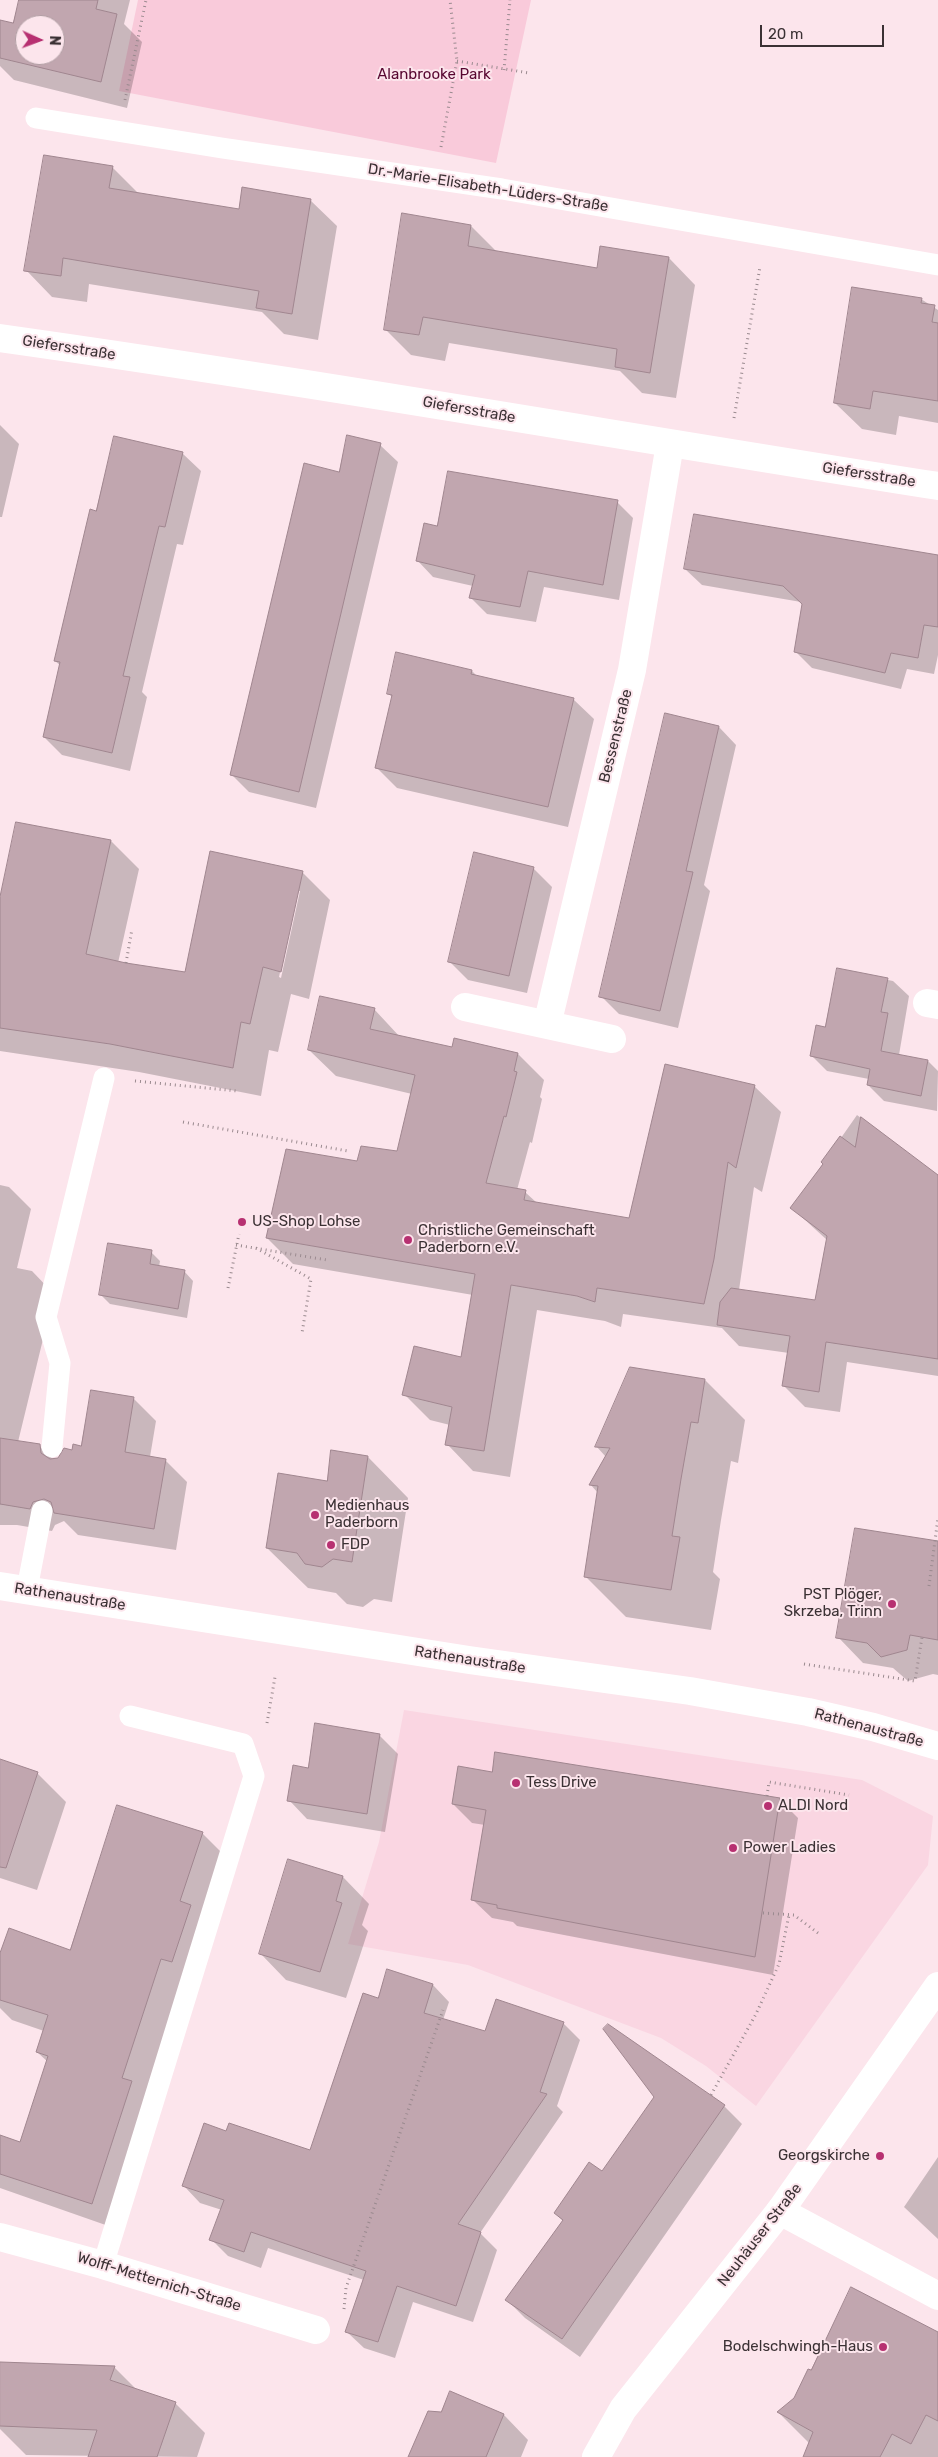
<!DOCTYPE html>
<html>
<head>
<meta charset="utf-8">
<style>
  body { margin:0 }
  #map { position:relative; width:938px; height:2457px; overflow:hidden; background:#fce5ec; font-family:Rubik,sans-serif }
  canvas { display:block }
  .north { position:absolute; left:15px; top:15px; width:50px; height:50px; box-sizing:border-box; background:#fce5ec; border:1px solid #af9da2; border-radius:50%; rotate:92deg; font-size:14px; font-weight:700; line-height:20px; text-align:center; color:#3b3134 }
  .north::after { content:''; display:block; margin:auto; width:18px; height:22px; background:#b73071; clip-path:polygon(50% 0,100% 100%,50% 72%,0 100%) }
  .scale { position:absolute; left:760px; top:25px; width:124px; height:22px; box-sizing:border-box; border:2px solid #3b3134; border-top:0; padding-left:6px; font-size:15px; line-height:18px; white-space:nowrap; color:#3b3134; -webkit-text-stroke:4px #fce5ec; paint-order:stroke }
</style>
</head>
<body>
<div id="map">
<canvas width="938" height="2457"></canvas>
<div class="north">N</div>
<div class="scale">20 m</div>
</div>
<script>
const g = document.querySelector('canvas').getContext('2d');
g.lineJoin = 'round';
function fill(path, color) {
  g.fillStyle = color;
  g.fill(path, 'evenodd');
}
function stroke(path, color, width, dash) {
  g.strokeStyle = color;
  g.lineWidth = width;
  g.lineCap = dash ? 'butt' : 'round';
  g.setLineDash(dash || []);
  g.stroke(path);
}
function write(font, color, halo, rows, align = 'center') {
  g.font = font + ' Rubik,sans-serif';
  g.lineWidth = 4;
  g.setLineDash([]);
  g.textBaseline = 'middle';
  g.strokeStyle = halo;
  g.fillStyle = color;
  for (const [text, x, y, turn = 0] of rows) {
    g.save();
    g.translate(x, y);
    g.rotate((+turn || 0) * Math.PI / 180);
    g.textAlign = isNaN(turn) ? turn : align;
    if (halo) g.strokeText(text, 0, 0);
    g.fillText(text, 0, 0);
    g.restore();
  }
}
fill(new Path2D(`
  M404,1710L862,1780L933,1816L928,1865L756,2106L706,2066L661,2038L468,1965L348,1944L379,1842Z`), '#fad6e2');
fill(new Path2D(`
  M138,0H531L496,163L119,91Z`), '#f9cada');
fill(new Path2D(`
  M20,0H130L124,24L142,42L127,108L14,80L0,66V21L14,24ZM25,25H55V55H25Z
  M112,167L139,194L240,210L310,200L337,226L318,340L284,334L262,312L89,284L87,302L52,297L26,270Z
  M471,226L497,252L598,269L601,247L669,258L695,285L676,398L642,393L620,371L449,343L445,361L411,355L385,329Z
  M921,299L938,310V423L899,416L896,435L862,429L835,403Z
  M0,425L19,444L2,517H0Z
  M380,445L398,462L316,808L249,792L232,775L340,473Z
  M182,453L201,471L183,545L177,544L168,582L142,692L147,697L130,771L62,755L44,737L61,666L55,661L97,512Z
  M617,502L633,518L619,600L544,587L536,622L487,614L471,598L473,586L433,577L417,560L438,528Z
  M938,557V655L934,674L907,669L901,689L812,668L795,651L803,604L801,602L702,585L685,569Z
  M472,671L477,676L573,699L594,719L568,827L397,788L376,767L393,698L388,693Z
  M719,727L736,745L704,885L710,891L678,1028L619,1014L601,996Z
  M17,823L111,841L139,869L118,963L186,973L302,872L330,900L309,999L291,994L278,1052L269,1050L261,1096L139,1072L0,1051V903ZM297,891H300L281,978L279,977Z
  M533,868L552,887L527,993L468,980L449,961Z
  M838,970L893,981L909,996L899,1055L928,1061L938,1071L937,1111L884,1101L868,1085L869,1079L827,1071L811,1055L826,1028Z
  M374,1009L400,1037L452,1049L518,1054L544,1080L540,1097L542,1099L532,1143L530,1142L517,1190L525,1192L537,1203L630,1219L754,1086L781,1112L762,1192L754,1187L739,1290L816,1302L827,1240L792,1208L857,1115L938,1177V1376L847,1362L840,1412L805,1407L784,1386L789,1353L739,1346L722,1328L623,1314L621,1327L605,1321L537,1310L510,1477L473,1471L447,1444L450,1425L430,1420L404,1394L462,1359L473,1295L293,1264L267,1238L358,1163L398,1153L412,1094L336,1076L309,1050Z
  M0,1185L9,1187L31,1209L17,1268L32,1271L54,1294L18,1442L39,1446L54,1460L58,1459L82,1447L133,1398L156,1421L150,1457L165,1460L187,1482L176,1550L78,1535L64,1521L55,1525L52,1531L17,1525H0Z
  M151,1252L160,1261L159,1267L184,1271L193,1281L187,1318L110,1304L100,1294Z
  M705,1380L745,1420L738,1463L731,1461L721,1520L713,1572L720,1579L711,1630L626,1617L585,1576L598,1493L590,1484L606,1457L596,1446Z
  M368,1457L408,1498L392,1602L374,1599L363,1607L347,1604L336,1593L308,1588L267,1548L328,1482Z
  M938,1566V1675L933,1674L908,1681L893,1668L863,1663L838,1637Z
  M379,1735L398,1754L385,1832L307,1819L289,1800L309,1769Z
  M0,1760L37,1773L66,1802L37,1890L0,1878Z
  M493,1774L779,1799L798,1818L773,1975L517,1926L513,1922L492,1918L473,1900L485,1825L472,1823L453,1804Z
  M202,1833L227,1858L117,2229L0,2188V2136L21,2144L48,2062L37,2052L44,2031L12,2020L0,2008V1957L71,1951Z
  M289,1860L343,1877L369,1904L362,1925L368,1931L346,1998L286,1980L260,1953Z
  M388,1971L433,1985L449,2002L443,2020L486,2033L563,2023L580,2040L557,2106L563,2112L480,2233L497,2250L473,2322L413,2302L395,2358L364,2348L347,2332L364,2280L268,2248L261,2268L228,2256L211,2239L222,2210L200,2203L184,2186L227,2132L310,2152L379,1999Z
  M724,2106L742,2124L580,2357L525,2318L507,2300L563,2221L555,2213L602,2173Z
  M938,2157V2239L904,2207Z
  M938,2333V2457H831L814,2448L778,2412L795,2398Z
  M0,2363L114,2367L138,2391L175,2403L205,2433L197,2457L26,2455L0,2429Z
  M451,2392L504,2415L528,2440L521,2457H410L442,2414Z`), '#0003');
const building = new Path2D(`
  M19,0H98L96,9L117,14L101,82L0,58V20L13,23ZM25,25H55V55H25Z
  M44,155L113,166L109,188L239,209L242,187L311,199L292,314L256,308L259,291L63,258L61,276L24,271Z
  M402,213L471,225L468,246L597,268L600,246L669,257L650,373L615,367L617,349L423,317L419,335L384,330Z
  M852,287L922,298L921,303L935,305L932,322L938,323V401L873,391L870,409L834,403Z
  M347,435L381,443L299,792L230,775L304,463L339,472Z
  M114,436L183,452L165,527L159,526L150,563L123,676L130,677L112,753L43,737L60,662L54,661L90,509L96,511Z
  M448,471L618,500L603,585L528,571L520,607L469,598L475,575L416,561L424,523L437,526Z
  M694,514L938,555V627L924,625L918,658L891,653L885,673L794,652L802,604L783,586L684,569Z
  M396,652L472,670L471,674L574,698L548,807L375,768L392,695L387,694Z
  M665,713L719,726L686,871L693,872L660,1011L599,997Z
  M16,822L111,840L86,954L126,963L185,972L210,851L303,871L281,972L263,967L250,1024L241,1022L233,1068L110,1044L0,1028V897Z
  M474,852L534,867L509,976L448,962Z
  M837,968L888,978L881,1012L888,1013L881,1051L928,1060L921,1096L867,1085L870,1069L810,1056L816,1025L825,1027Z
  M320,996L375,1008L370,1029L452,1047L454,1038L518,1053L514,1071L517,1072L506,1117L504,1116L486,1183L526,1190L524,1200L629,1218L665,1064L755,1085L736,1168L728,1162L714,1259L704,1304L597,1288L595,1302L577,1296L511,1285L484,1451L445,1445L452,1407L402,1395L414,1346L461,1357L475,1274L266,1238L286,1149L357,1161L361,1146L397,1151L415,1075L308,1050Z
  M861,1117L938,1175V1359L826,1342L819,1392L782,1386L790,1336L717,1325L720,1302L731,1288L815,1300L827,1236L790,1208L823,1164L821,1162L840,1136L855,1147Z
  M108,1243L152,1250L150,1264L185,1270L178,1309L99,1295Z
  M630,1367L705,1379L698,1423L691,1422L681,1479L672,1536L680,1537L671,1590L584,1577L598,1486L589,1485L610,1448L595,1447Z
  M91,1390L134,1397L125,1452L166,1459L154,1529L54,1513L51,1502L44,1499L33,1502L30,1509L0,1504V1438L40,1444L41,1453L50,1459L58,1458L64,1448L72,1450L73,1444L81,1446Z
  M331,1450L368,1456L352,1562L333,1559L322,1567L305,1564L297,1553L266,1548L278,1473L327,1481Z
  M855,1528L938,1541V1640L910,1635L907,1650L881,1657L867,1643L836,1638Z
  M315,1723L380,1734L367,1814L287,1801L293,1765L308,1768Z
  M495,1752L780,1798L755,1957L497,1908V1905L471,1900L486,1810L452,1804L458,1766L492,1772Z
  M0,1759L38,1772L6,1868L0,1867Z
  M117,1805L203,1832L180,1901L191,1905L172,1962L161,1959L122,2078L132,2081L92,2204L0,2174V2135L20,2142L48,2056L36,2052L48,2015L0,2000V1953L9,1928L70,1950Z
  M288,1859L343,1876L336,1901L342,1903L320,1972L259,1954Z
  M387,1969L433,1984L424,2013L485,2031L496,1999L564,2022L540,2092L547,2094L458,2224L481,2232L456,2306L397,2286L378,2342L345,2332L366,2271L251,2232L244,2252L209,2240L224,2200L182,2186L204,2123L226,2131L229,2123L310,2150L363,1993L378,1998Z
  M608,2024L725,2105L562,2339L505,2300L563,2220L554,2213L589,2162L602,2171L654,2097L603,2029Z
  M851,2287L938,2332V2421L926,2415L911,2444L892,2434L880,2457H803L813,2432L777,2412L794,2398L808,2369L811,2370Z
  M0,2362L115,2366L110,2380L176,2402L157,2457H88L97,2430L0,2426Z
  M450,2391L504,2414L486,2457H408L428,2411L441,2412Z`);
fill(building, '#c1a6af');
stroke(building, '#a0868f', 1);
stroke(new Path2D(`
  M457,61L529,73
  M504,70L510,0
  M125,100L146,0
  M441,147L457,61L450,0
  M734,418L760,267
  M126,963L132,929
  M135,1081L237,1091
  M183,1122L348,1151
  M236,1245L327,1260
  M256,1248L311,1279L302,1333
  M228,1288L239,1234
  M929,1586L938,1518
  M804,1664L915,1681L922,1637
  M267,1723L275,1677
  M767,1796L769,1782L849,1795
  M763,1913L794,1915L818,1933
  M711,2095L756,2014L779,1964L789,1915
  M344,2309L346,2288L443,2010`), '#9a8a8f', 3, [1, 4]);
stroke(new Path2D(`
  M36,118L222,148L502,189L938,265
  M52,1447L60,1363L46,1317L104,1078
  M27,1589L42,1511
  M103,2265L254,1776L243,1744L130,1716`), '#fff', 21);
stroke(new Path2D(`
  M0,338C313,382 625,437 938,486
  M927,1003L938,1005
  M465,1007L612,1039
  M547,1025L632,670L670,444
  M780,2211L938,2296
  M0,2237L103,2265L316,2330`), '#fff', 28);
stroke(new Path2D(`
  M0,1586L469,1660L690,1691L808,1712L873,1727L938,1746
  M596,2457L623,2409L780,2211L938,1986`), '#fff', 28);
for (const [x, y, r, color] of [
  [242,1222,5,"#b73071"],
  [408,1240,5,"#b73071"],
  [315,1515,5,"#b73071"],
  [331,1545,5,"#b73071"],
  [892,1604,5,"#b73071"],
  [516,1783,5,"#b73071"],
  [768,1806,5,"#b73071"],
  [733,1848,5,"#b73071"],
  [880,2156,5,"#b73071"],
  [883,2347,5,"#b73071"]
]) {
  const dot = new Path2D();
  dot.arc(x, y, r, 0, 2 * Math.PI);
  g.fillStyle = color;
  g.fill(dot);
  stroke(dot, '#fce5ec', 2);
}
write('15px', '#570630', '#fce5ec', [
  ["Alanbrooke Park",434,75]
]);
write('15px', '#3b3134', '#fce5ec', [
  ["Dr.-Marie-Elisabeth-Lüders-Straße",488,188,9],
  ["Giefersstraße",69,348,9],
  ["Giefersstraße",469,410,10],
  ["Giefersstraße",869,475,9],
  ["Bessenstraße",616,736,-76],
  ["Rathenaustraße",70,1597,9],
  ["Rathenaustraße",470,1660,9],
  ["Rathenaustraße",869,1728,15],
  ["Neuhäuser Straße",760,2235,-52],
  ["Wolff-Metternich-Straße",159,2282,17]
]);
write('15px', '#3b3134', '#fce5ec', [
  ["US-Shop Lohse",252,1222],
  ["Christliche Gemeinschaft",418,1231],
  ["Paderborn e.V.",418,1248],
  ["Medienhaus",325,1506],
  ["Paderborn",325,1523],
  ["FDP",341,1545],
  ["PST Plöger,",882,1595,"right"],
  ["Skrzeba, Trinn",882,1612,"right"],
  ["Tess Drive",526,1783],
  ["ALDI Nord",778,1806],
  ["Power Ladies",743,1848],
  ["Georgskirche",870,2156,"right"],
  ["Bodelschwingh-Haus",873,2347,"right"]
], 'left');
</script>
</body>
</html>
